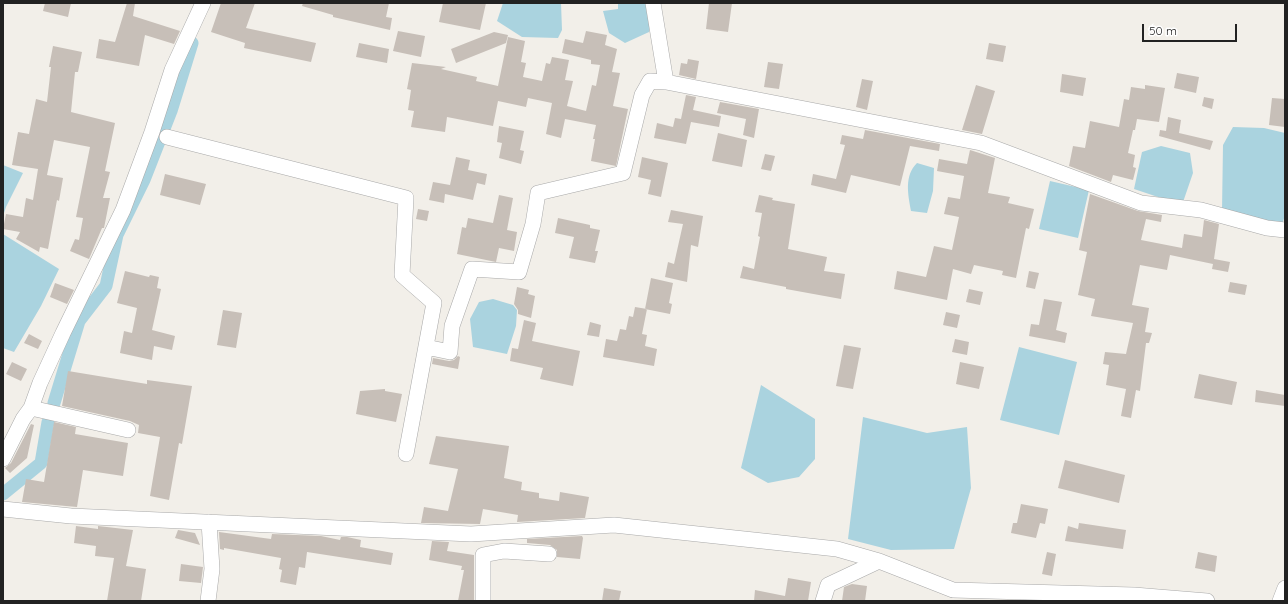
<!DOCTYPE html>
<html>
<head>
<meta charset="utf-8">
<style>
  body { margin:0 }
  #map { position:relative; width:1288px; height:604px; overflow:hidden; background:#f2efe9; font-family:Quicksand,sans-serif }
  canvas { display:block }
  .frame { position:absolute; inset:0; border:4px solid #222; pointer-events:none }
  .scale { position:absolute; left:1142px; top:24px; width:95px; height:18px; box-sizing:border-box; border:2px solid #222; border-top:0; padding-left:5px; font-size:12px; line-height:14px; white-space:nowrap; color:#222; -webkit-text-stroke:3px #fff; paint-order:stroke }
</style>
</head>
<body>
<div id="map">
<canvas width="1288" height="604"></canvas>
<div class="frame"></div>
<div class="scale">50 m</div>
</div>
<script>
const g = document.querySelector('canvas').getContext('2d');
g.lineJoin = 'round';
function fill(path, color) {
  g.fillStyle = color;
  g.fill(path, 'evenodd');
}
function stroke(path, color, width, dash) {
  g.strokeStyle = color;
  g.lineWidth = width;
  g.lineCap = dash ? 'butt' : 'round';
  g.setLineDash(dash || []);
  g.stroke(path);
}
fill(new Path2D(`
  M503,3H561L562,30L558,38L522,37L497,21Z
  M618,3H651V24L649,32L625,43L609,33L603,11L618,9Z
  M1233,127L1264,128L1285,133V215L1282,225L1222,211L1223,145Z
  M1161,146L1190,153L1193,173L1182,205L1134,189L1142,152Z
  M917,163L934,168L933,191L927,213L911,211C908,194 904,176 917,163Z
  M3,165L23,173L6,207L3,216Z
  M1050,181L1089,190L1078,238L1039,229Z
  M3,234L59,269L41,306L14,352L3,348Z
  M493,299L513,305L517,310L516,326L507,354L473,347L470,319L479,302Z
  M1019,347L1077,362L1059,435L1000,420Z
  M761,385L815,419V459L799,477L768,483L741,468Z
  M863,417L927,433L967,427L971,488L954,549L891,550L848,539Z`), '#aad3df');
stroke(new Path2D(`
  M54,403L79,321L106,286L117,235L144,180L171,111L192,43
  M3,494L41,463L48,422`), '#aad3df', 13);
fill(new Path2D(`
  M45,3H71L68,17L43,11Z
  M127,3H135L133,16L180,31L174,44L145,35L139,66L96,58L99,39L115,42Z
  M221,3H255L246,28L316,43L311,62L244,48L245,43L211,32Z
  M303,3H389L386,17L392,18L390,30L333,17V15L302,6Z
  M443,3H486L480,30L439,22Z
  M709,3H732L728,32L706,29Z
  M398,31L425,36L421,57L393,51Z
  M586,31L607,35L605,45L617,49L612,72L620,73L613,106L628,109L616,166L591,161L595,139H593L596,125L565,119L561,138L546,134L552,103L528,98L526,107L498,101L493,126L447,117L445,132L411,127L414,111L408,110L411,90L407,89L412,63L446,67L441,69L477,77L476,81L498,86L508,37L525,41L521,62L526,63L523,77L542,81L546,63L550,64L552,57L569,60L565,80L573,81L567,106L586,111L592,85L596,86L600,65L591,64V60L562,53L565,39L583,43Z
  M494,32L508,35L506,43L456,63L451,49Z
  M359,43L389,49L387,63L356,57Z
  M989,43L1006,46L1003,62L986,59Z
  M53,46L82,52L78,72H75L71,112L115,123L105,171L110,172L103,198H110L104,228H102L89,259L70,251L75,239L79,240L83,218L76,217L90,147L54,140L47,175L63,178L59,201L57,200L48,249L40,247L39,252L16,239L20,232L3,229L6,214L23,217L26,198L33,200L38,169L12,165L18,132L29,134L36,99L47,102L51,67H49Z
  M688,59L699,61L696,79L679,75L681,63L687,64Z
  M768,62L783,64L779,89L764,87Z
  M1177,73L1199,77L1196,93L1174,88Z
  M1062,74L1086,78L1083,96L1060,92Z
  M862,79L873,81L867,110L856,107Z
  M976,85L995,91L982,134L962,130Z
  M1145,85L1165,88L1159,122L1137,119L1135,130H1133L1128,153L1135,155L1133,167L1136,168L1133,180L1113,175L1111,182L1069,166L1073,146L1085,148L1090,121L1119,127L1124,99L1129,100L1131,87L1145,89Z
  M686,95L696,97L693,110L721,116L719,127L691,122L686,144L654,138L657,123L673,127L675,118L681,119Z
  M1204,97L1214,99L1212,109L1202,106Z
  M1272,98L1285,99V127L1269,125Z
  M720,102L759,109L754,138L743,135L746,119L717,113Z
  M1168,117L1181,120L1179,133L1213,141L1210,150L1159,136L1160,130L1166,131Z
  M499,126L524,131L520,150L524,151L521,164L499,158L502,143L497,142Z
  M865,130L940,144L939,151L910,146L900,186L851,175L846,193L811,185L813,174L836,179L845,145L840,144L842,135L863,139Z
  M718,133L747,140L742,167L712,161Z
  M970,150L995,158L988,193L1010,197L1008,203L1034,209L1029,229L1026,228L1016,278L1002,275L1003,271L974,265L971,274L953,269L947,300L894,289L897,271L926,277L934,246L952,250L959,217L944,214L948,197L960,199L964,176L937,171L939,159L967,164Z
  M765,154L775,156L771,171L761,169Z
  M456,157L470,160L468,170L487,174L485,185L477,183L473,200L445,194L444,203L429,200L433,182L450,185Z
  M642,157L668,163L661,197L648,194L651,180L638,177Z
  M165,174L206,184L200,205L160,195Z
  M1090,194L1138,211L1162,215L1161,222L1146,219L1141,240L1182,248L1184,234L1202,237L1204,220L1219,224L1214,259L1230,262L1228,272L1212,269L1213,264L1170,255L1167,270L1140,265L1132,305L1149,308L1145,332L1152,333L1149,343H1146L1140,391L1136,390L1131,418L1121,416L1126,389L1106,385L1109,365L1103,364L1105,352L1126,354L1133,323L1091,316L1095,299L1078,295L1087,252L1079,250Z
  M499,195L513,198L507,230L517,232L514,251L499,248L496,262L457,254L462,227L466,228L468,218L493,223Z
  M759,195L773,198L772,200L795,204L788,249L827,257L824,271L845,274L841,299L786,289V287L740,278L743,266L754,269L760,237L758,236L762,213L755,212Z
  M418,209L429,211L427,221L416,219Z
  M671,210L703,216L698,247L691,245L687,282L665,277L668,262L674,264L683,224L668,222Z
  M558,218L590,225V228L600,230L595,251H598L595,263L569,258L574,237L555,233Z
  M125,271L149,277L150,275L159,277L157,288L161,289L152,330L175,336L172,350L154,346L152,360L120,353L124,331L132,333L137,308L117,303Z
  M1029,271L1039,273L1035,289L1026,287Z
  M651,278L673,283L669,303L672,304L670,314L645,309Z
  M1230,282L1247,285L1245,295L1228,292Z
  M55,283L74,290L67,304L50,297Z
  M517,287L529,290L528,294L535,296L531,318L518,314V310L514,304Z
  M969,289L983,292L980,305L966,302Z
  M1044,299L1062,302L1056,330L1067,333L1065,343L1029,336L1031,324L1039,325Z
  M635,307L647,309L642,334L647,335L645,346L657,349L654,366L603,357L606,339L617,341L620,329L626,330L629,316L633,317Z
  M223,310L242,313L236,348L217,345Z
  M946,312L960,315L957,328L943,325Z
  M524,320L536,323L532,341L580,351L573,386L540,379L543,368L510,361L512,348L518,349Z
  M590,322L601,325L599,337L587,335Z
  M29,334L42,341L38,349L24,343Z
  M955,339L969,342L967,355L952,352Z
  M844,345L861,348L853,389L836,386Z
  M458,356L460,357L458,369L432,364L433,358L449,361L454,360Z
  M12,362L27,369L21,381L6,374Z
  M960,362L984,367L979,389L956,384Z
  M68,371L147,384V380L192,386L182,444L179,443L169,500L150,496L160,437L138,433L139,425L130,421L62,406Z
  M1199,374L1237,382L1232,405L1194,398Z
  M385,389V391L402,394L396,422L356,414L360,391Z
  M1256,390L1285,395V406L1255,402Z
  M54,422L76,427L75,434L128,443L123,476L83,470L77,507L22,502L26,479L44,482Z
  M31,424L34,425L27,458L10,473L5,468L11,463Z
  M436,436L509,446L504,478L522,482L521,490L539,493V498L559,501L560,492L589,497L585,518L517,522L518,515L483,509L480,524L421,523L424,507L448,511L458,469L429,464Z
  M1065,460L1125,475L1119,503L1058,488Z
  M1021,504L1048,509L1045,524L1040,523L1036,538L1011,533L1013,523H1017Z
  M1079,523L1126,530L1123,549L1065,541L1068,526L1078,529Z
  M76,526L98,529V526L133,530L126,566L146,569L141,601H107L114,558L95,556L96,546L74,543Z
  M178,530L195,533L200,545L175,538Z
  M219,532L271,539L272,534L321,536L340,540L341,537H347L361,540L360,547L393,553L391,565L307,552L305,568L299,567L296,585L280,582L282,570L279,569L281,558L224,548V550L220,549Z
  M582,536L583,538L580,559L557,557V550L550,545L527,543V539Z
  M432,541L449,542L447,551L474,555V601H458L464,570H461L462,566L429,560Z
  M1047,552L1056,554L1052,576L1042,574Z
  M1198,552L1217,556L1215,572L1195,568Z
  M181,564L203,567L201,583L179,581Z
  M788,578L811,582L808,601H754L755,590L785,596Z
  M852,584L867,586L865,601H842L844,587Z
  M604,588L621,591L619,601H602Z`), '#c7bfb8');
const minor = new Path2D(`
  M653,3L666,82L981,143L1141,203L1201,210L1267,228L1285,230
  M167,137L406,198L402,275L434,303L406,454
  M426,347L450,352L452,326L472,269L519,272L533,224L538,193L623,173L642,95L650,81L666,82
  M31,408L128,430
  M3,459L23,419L31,408L40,383L63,333L123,210L152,132L172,70L203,3
  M3,509L71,516L471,534L614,525L837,549L879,561L953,590L1134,595L1207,601
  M208,601L212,569L209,522
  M483,601V555L504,551L549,554
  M823,601L828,585L879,561
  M1280,601L1285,588`);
stroke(minor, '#a9a9a9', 16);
stroke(minor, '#fff', 15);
</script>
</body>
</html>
